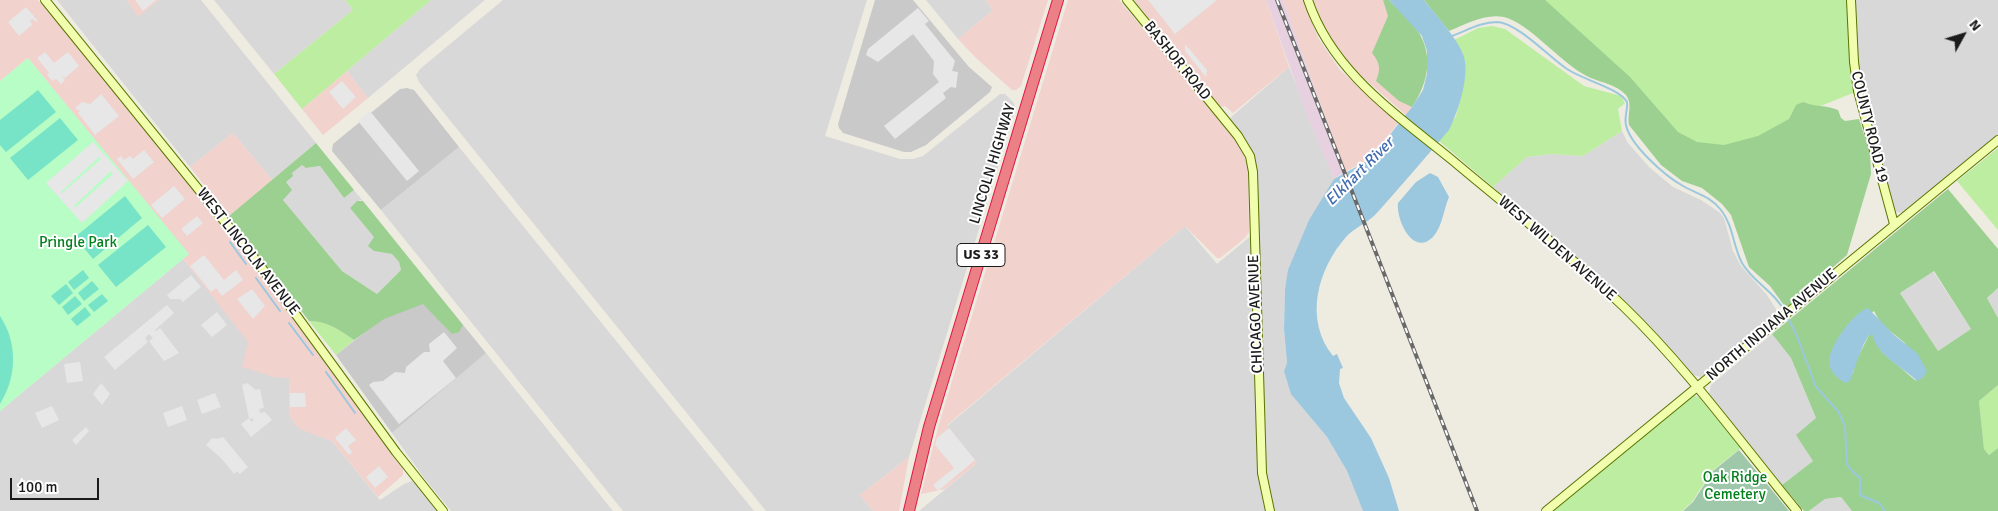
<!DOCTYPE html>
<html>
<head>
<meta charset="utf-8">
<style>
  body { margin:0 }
  #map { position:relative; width:1998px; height:511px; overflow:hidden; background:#eeebe0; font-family:Signika,sans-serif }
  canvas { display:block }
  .north { position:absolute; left:1938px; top:10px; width:50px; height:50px; -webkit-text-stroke:4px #fff; paint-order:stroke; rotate:51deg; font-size:14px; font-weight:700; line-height:20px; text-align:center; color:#1b1b1b }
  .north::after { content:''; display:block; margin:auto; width:18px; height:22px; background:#1b1b1b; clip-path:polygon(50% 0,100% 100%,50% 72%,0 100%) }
  .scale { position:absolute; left:10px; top:478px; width:89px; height:22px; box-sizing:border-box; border:2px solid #1b1b1b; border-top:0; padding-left:6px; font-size:15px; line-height:18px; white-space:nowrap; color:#1b1b1b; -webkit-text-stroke:4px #fff; paint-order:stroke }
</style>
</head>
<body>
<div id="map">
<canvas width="1998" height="511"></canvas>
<div class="north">N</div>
<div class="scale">100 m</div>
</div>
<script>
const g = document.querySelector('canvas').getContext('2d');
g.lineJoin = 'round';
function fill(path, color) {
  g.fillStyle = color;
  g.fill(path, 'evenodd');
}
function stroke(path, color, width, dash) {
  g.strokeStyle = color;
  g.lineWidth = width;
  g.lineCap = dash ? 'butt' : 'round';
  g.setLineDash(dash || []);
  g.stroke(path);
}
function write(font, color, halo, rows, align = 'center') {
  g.font = font + ' Signika,sans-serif';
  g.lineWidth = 4;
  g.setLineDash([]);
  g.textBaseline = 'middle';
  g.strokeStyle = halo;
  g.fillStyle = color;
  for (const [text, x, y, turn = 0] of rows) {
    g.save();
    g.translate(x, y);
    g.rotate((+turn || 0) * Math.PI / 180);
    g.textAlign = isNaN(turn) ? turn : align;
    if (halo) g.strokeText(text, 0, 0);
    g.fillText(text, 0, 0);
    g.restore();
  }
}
fill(new Path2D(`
  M57,0H127L138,16L159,0H201L316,143L272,180L233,133L190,167Z
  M214,0H345L353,10L274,74Z
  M431,0H485L368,98L347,71Z
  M503,0H867L825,136L900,159H913L923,156L1000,94H1005L1013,102L1016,108L909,457L860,495L873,511H766L419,82L416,75L420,69Z
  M926,0H985L993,10L958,39Z
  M1851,0H1998V135L1904,213L1895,212L1892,208L1858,91Z
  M1289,67L1334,179L1285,289L1284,329L1287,363L1284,371L1297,401L1327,437L1347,471L1363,511H1274L1265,476L1253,156L1250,147L1230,118Z
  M1622,131L1628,143L1649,167L1673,187L1701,200L1719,212L1724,218L1733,251L1741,266L1767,295L1781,317L1701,377L1689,374L1573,257L1493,187L1527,157L1552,154L1583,156Z
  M459,147L754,511H623L381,210Z
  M302,164L306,168L320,166L344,198L354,190L363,201L360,200L350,208L375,237L374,251L392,254L399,262L401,270L377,294L342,271L283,200L286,195V182L292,173Z
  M1185,226L1217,264L1253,234L1261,456L1270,511H919L977,463L947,426Z
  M183,259L245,336L249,342L246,359L289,378L290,417L299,428L332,441L380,500L404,484L412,481L417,484L438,511H0V411Z
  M1933,271L1971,329L1938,351L1900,293Z
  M1998,288V318L1987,298Z
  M1772,334L1791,358L1816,418L1813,461L1782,485L1709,394L1711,385Z
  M486,353L613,511H451L425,479L392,433Z
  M1841,497L1852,511H1809L1825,499Z`), '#d9d8d8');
fill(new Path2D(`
  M0,0H38L103,75L245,252L403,467V475L378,497L332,441L299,429L290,417L289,378L274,377L242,367L248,342L183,259L188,254L28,58L0,81Z
  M127,0H159L138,17Z
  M985,0H1048L1021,86L1016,90H1012L976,58L958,39L993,10Z
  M1068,0H1119L1238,141L1248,165L1249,232L1245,238L1220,258H1217L1185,226L947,425L977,463L945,489L921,494L939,424Z
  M1134,0H1266L1289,67L1233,113L1225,106L1221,107L1216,104L1167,35L1160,33Z
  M1283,0H1304L1318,38L1340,70L1399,122L1375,152L1366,160L1345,172Z
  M1313,0H1389L1412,107L1406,115L1351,67L1326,33Z
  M347,71L368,98L323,135L302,109Z
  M233,133L272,180L229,216L190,167Z
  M909,457L899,511H873L860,495Z`), '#f1d2cd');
fill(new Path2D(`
  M1266,0H1283L1345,172L1334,179L1308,118Z`), '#e7d1e1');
fill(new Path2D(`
  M875,0H913L969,67L992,87L990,92L926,145L911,152H904L843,133L839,128L838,124Z
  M407,88L414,90L459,147L381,210L332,151L333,144L400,89Z
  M428,282L486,353L392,433L336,355Z`), '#c9c9c9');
fill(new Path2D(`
  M345,0H431L302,109L274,74L353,10Z
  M1542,0H1851L1858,91L1803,113L1759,138L1725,148L1698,145L1677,133Z
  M1492,26L1505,29L1584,86L1621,96L1625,103L1618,109L1622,131L1583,156L1552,154L1527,157L1493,187L1439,141L1456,116L1464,83L1463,54L1454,40L1478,28Z
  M1998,148V230L1957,181Z
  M309,321C328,321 339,330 354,340L336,355Z
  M1998,385V448L1989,455L1984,449L1979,401Z
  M1692,395L1699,397L1741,448L1712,471L1692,502L1682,511H1553Z`), '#bdeda0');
fill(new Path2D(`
  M1383,0H1389C1395,7 1402,12 1409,19C1434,47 1432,77 1412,107L1399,101L1376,81C1381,69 1380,63 1372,53L1388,16Z
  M1424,0H1545L1630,77L1678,132L1697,142L1724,145L1758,136L1789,119L1796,105L1803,102C1815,107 1826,105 1838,110L1841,118L1845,121L1859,119L1870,153L1871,174L1847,255L1786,308L1770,286L1749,267L1731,215L1722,204L1702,188L1682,181L1661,165L1629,125C1627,114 1633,104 1626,95C1615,83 1599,83 1585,75C1560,62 1529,23 1504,17C1485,13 1466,24 1449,31Z
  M316,143L354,190L344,198L320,166L306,168L302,165L292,173L293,176L286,182L292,190L283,200L342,271L377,294L401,270L399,262L392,254L374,251L368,246L374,237L350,208L357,201H363L463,325L459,332L452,334L423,304L384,319L354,340C339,330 328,321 309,321L229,216Z
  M1948,189L1998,249V288L1987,298L1998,318V385L1979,401L1984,449L1989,455L1998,448V511H1852L1841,497L1825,499L1809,511H1804L1782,485L1813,461L1796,435L1816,418L1791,358L1772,334ZM1934,271L1971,329L1938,351L1900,293ZM1874,311L1881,324L1905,343L1916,381L1882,352L1873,335H1869L1854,365L1853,374L1840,335Z`), '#9cd091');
fill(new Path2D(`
  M1739,450L1789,511H1683L1693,502L1713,471Z`), '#9fc8aa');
fill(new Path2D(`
  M28,58L189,254L0,411V81Z`), '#b7fdc5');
fill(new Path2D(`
  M38,90L56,112L6,152L0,145V120Z
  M60,118L78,140L28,180L10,158Z
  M125,196L142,218L93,259L75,237Z
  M148,225L166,247L116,287L98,265Z
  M83,270L89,278L74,290L68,282Z
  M92,281L99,289L84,301L78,293Z
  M66,284L73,293L59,305L51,296Z
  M102,294L108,301L94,312L88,305Z
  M75,296L82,304L68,315L62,307Z
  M85,307L91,315L77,326L71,319Z
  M0,316C18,343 17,377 0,404Z`), '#77e4c7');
fill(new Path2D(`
  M135,0H156L143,11Z
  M1148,0H1217L1175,34Z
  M26,7L38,21L36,22L33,19L30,20L32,25L19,36L8,22Z
  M918,8L929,21L925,24L955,61L952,71L958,72L956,88L951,87L943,93L946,98L895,139L884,126L939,82L933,74L934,61L913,34L878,62L866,55L868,49Z
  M1185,44L1207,70L1206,77L1185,51Z
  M45,52L54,63L68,52L79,66L65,78L61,75L65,80L61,84L56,79L52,81L47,75L49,73L37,58Z
  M342,81L356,97L343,109L329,92Z
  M101,94L119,116L95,135L78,113L80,111L75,108L82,102L90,104Z
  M370,111L419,171L407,181L358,121Z
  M93,142L128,181L82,223L46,183ZM99,157L101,159L61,194V192ZM111,171L113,174L76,207H73Z
  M144,150L154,162L133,179L117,159L121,156L124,160L130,156L133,159Z
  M174,186L185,199L162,218L151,205Z
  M197,216L203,223L187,236L181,229Z
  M204,255L224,280L236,270L243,280L222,296L216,288L211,292L190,266Z
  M191,275L201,287L183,302L180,299H170L167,295Z
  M252,289L265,306L253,319L237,299Z
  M167,305L174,313L155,330L156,331L160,328L179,353L164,361L149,341L153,338L149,334L145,338L148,342L115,370L104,357Z
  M217,312L227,325L212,337L201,325Z
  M444,332L457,348L443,361L456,378L399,424L369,385L373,382L383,381L395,372L405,373L406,367L424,352H430L429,344Z
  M80,362L83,381L67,383L64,364Z
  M101,383L110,394L102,405L93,394Z
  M247,383L256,390L260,389L264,408L259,409L260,413L265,412L272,420L251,437L241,424L249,418L252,422L254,419L249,418L242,385Z
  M215,393L221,407L202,414L197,400Z
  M290,393H305L306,407H290Z
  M52,406L59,420L42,428L35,413Z
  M182,406L187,420L168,427L163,413Z
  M86,427L89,431L76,445L72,440Z
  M346,428L356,440L348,446L352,452L349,455L335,438Z
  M949,428L975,460L938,491L933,485L954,468L935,445L937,438Z
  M223,437L248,467L240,474L237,471L234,474L222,459L206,445L212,438L217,439Z
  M379,466L388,477L375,488L366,477Z`), '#e7e7e7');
fill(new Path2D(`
  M1389,0H1424C1435,14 1457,38 1463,54C1471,74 1458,112 1449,130C1425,158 1401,186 1376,214C1367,223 1354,228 1346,237C1317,270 1304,320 1333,356L1337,354L1343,368L1340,369L1339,383L1344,398L1371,438L1389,478L1399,511H1363L1347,471L1327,437L1291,394L1284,371L1287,363L1284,329L1285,289L1288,270L1309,220L1334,179L1367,161L1376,152L1412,107L1423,90L1427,74V51L1422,36Z
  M1430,173L1438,177L1449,197C1443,211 1443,225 1433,237C1413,257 1396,220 1398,203L1416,182Z
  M1868,308L1894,335L1917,353L1927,371L1923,378L1917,381C1904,368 1875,354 1873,335H1869C1860,349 1856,365 1850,381L1845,383C1837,378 1829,371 1829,361C1830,345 1853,313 1868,308Z`), '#9cc8df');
stroke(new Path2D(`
  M1449,37C1465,32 1479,22 1497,22C1518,23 1549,57 1567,69C1583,80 1619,88 1627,102C1628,110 1624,117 1626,125C1630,145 1665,176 1683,186C1697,194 1710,196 1721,210C1733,225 1733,246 1742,263C1753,282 1775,292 1785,312
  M230,242L246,264
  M256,278L280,311
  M1787,316L1797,336L1816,387L1838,411L1845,426L1847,464L1851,470L1860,478V495L1879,503L1885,511
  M289,323L313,355
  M326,372L355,413`), '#9cc8df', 2);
const secondary = new Path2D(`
  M45,0L259,264L396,452L443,511
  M1127,0L1238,136L1250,156L1253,172L1262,473L1270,511
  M1308,0C1332,72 1396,114 1452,160C1509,208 1570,255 1624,307C1688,369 1741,443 1797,511
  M1851,0L1854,62L1858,91L1894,224
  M1546,511L1998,140`);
const highway = new Path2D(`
  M909,511L929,427L1058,0`);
stroke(secondary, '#5a7400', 10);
stroke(highway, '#e11744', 12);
stroke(secondary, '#f0fead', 8);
stroke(highway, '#ec8087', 10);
const rail = new Path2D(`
  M1277,0L1477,511`);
stroke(rail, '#696969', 4);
stroke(rail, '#fff', 2, [5.5]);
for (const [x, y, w] of [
  [981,255,48]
]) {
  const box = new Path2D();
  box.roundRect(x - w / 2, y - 11.5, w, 23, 4);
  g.fillStyle = '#fff';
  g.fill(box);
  stroke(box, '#1b1b1b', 1);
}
write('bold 14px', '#1b1b1b', null, [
  ["US 33",981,255]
]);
write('15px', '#1b1b1b', '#fff', [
  ["BASHOR ROAD",1177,61,51],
  ["COUNTY ROAD 19",1869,127,76],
  ["LINCOLN HIGHWAY",993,164,-73],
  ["WEST WILDEN AVENUE",1557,249,41],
  ["WEST LINCOLN AVENUE",248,252,52],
  ["CHICAGO AVENUE",1256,314,-92],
  ["NORTH INDIANA AVENUE",1772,325,-40]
]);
write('15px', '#037f1c', '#fff', [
  ["Pringle Park",78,243],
  ["Oak Ridge",1735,478],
  ["Cemetery",1735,495]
]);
write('italic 16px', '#426cb0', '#fff', [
  ["Elkhart River",1360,172,-45]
]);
</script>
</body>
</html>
